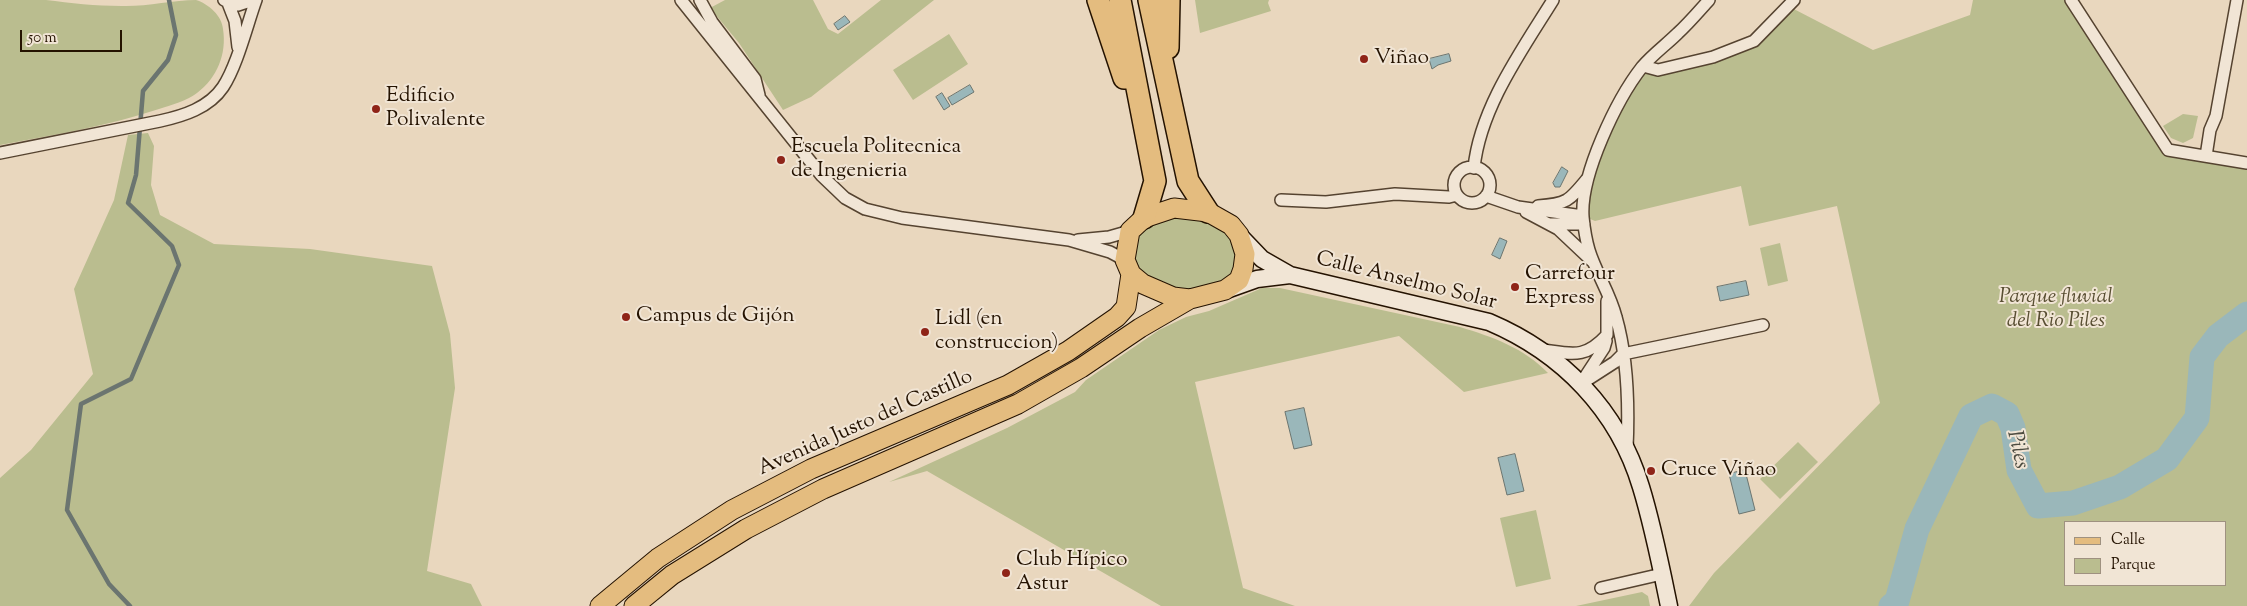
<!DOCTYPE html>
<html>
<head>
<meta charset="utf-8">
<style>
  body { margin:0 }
  #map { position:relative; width:2247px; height:606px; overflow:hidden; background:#e9d7be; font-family:"Sorts Mill Goudy",serif }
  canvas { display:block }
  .legend { position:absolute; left:2064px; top:521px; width:162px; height:65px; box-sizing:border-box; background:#f1e5d5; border:1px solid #9f9180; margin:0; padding:6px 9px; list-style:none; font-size:15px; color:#241200 }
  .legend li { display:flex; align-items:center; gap:10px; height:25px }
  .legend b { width:25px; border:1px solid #9f9180 }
  .scale { position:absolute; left:20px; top:30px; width:102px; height:22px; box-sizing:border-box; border:2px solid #241200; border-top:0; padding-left:6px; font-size:15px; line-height:18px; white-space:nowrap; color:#241200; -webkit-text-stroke:4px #f1e5d5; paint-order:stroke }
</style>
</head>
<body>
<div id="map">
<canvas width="2247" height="606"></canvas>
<ul class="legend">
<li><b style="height:6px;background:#e4bc7f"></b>Calle</li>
<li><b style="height:14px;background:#babd8f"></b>Parque</li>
</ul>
<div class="scale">50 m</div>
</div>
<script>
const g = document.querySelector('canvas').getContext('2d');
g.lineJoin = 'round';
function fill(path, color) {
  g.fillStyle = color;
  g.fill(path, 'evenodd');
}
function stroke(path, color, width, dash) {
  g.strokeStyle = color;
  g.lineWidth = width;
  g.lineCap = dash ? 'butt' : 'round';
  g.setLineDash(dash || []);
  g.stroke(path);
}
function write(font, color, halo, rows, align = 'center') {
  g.font = font + ' "Sorts Mill Goudy",serif';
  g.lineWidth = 4;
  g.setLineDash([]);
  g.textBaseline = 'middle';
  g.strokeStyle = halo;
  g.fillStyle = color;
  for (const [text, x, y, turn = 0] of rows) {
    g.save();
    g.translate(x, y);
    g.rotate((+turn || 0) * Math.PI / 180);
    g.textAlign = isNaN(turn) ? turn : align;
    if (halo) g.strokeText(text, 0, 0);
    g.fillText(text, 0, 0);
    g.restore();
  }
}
fill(new Path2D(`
  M0,0C15,0 31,0 46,0C70,3 96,6 121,6C145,7 173,0 196,0C209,4 222,16 223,29C227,54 217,78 197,93C187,101 171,105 159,109C107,126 54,135 0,145Z
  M725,0H813L828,29L838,34L881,0H934L811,97L783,110L739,43L710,8Z
  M1195,0H1269L1268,3L1271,11L1200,33Z
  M1973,0H2064L2165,152L2247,166V606H1689L1714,573L1880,403L1837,206L1749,226L1741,186L1595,221L1583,216L1594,160L1643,66L1658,70L1754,41L1788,6L1873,50L1970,15ZM2066,522H2226V585H2066Z
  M949,34L968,64L913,100L893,70Z
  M2183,114L2198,116L2193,138L2183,143L2171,138L2163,126Z
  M148,133L154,146L151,185L160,215L214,244L310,249L432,266L450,334L455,388L427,571L471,584L482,606H0V478L31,450L93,374L74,289L114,200L128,135Z
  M1174,208L1231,225L1243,269L1208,296L1143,284L1126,247L1130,231Z
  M1780,243L1788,281L1768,286L1760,248Z
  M1262,288H1280L1460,327C1493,337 1524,348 1548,373L1464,392L1399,336L1195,382L1243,588L1295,606H1161L927,471L889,482L1007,428L1075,392L1086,380L1159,330L1186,317L1209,311Z
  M1798,442L1818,462L1780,499L1760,479Z
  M1536,510L1551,579L1516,587L1500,518Z
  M1642,592L1648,596L1650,606H1576Z`), '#babd8f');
const water = new Path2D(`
  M845,16L850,22L838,30L834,24Z
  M1449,54L1451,61L1438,65L1432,69L1429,59Z
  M970,85L974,92L952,105L948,98Z
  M942,93L950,106L944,110L936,97Z
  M1562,167L1568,171L1560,187H1555L1553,183Z
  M1500,238L1507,241L1500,259L1492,255Z
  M1746,281L1749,295L1720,301L1717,287Z
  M1304,408L1312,445L1294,449L1285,412Z
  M1515,454L1524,491L1507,495L1498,458Z
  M1745,470L1755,510L1739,514L1729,474Z`);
fill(water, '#9ab7ba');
stroke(water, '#6b7570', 1);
stroke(new Path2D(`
  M130,606L109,584L67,510L81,404L131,379L179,265L172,246L128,203L136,175L143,91L168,60L176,35L169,0`), '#6b7570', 4.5);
stroke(new Path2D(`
  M1891,606L1897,601L1917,529L1971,416L1992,406L2007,414L2013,428L2019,470L2038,506L2073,503L2120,487L2167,459L2197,418L2202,357L2218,336L2247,314`), '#9ab7ba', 25);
const street = new Path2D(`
  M224,0L238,5L253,0
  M681,0L822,176L845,198L865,209L902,218L1069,240L1110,252L1125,260
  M700,0L712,22L755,79L759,95
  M2071,0L2168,150L2247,163
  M228,3L235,21L238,47
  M1643,66L1658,70L1713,57L1754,41L1794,0
  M0,153L160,121C183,116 209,108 223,87C237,66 247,25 256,0
  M2206,156L2210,130L2216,116L2237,0
  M1454 185a18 18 0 1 1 36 0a18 18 0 1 1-36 0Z
  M1474,168C1480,108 1522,50 1553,0
  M1486,196L1518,207L1583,216
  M1281,200L1326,202L1395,194L1449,197L1457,195
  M1538,206C1567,204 1569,201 1587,179
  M1526,212L1558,229L1593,262
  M1550,224H1584
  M1078,240L1109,237L1130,231
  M1543,350C1573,354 1585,359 1607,335V301
  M1623,354L1763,325
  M1584,382L1615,362L1623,354
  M1581,383L1604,348L1606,341
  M1627,448C1629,405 1628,359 1616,317C1610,293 1596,273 1589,250C1586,240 1584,227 1583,217C1580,175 1617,99 1642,67C1652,55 1667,44 1678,33C1689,23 1699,11 1709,0
  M1601,588L1662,574`);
const secondary = new Path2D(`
  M1239,235L1262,259L1290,275L1489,322C1562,353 1618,410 1641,487C1653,526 1661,567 1669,606
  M1229,289L1257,279L1290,275`);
const primary = new Path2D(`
  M1174,208L1208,212L1231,225L1239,235L1245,254L1243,269L1239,280L1225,290L1190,299L1173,297L1143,284L1131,274L1125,260L1130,231L1144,218Z
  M600,606L658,558L732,510L811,469L1008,385L1068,351L1117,317L1126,307L1131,274
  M634,606L672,575L746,529L823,489L1018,404L1081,368L1140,328L1190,299`);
const highway = new Path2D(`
  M1098,0L1124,78
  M1120,0L1155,181L1144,218
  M1149,0L1188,181L1208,212
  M1168,48L1169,0`);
stroke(street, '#554330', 14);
stroke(secondary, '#241200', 19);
stroke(primary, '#241200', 21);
stroke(highway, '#241200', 24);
stroke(street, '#f1e5d5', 11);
stroke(secondary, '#f1e5d5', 16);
stroke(primary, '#e4bc7f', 19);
stroke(highway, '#e4bc7f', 21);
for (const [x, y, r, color] of [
  [1364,59,5,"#8f2418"],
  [376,109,5,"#8f2418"],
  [781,160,5,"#8f2418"],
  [1515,287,5,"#8f2418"],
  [626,317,5,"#8f2418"],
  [925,332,5,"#8f2418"],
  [1651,471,5,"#8f2418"],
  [1006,573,5,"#8f2418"]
]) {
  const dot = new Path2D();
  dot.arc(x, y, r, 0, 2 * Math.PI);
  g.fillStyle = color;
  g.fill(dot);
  stroke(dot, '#f1e5d5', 2);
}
write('21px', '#241200', '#f1e5d5', [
  ["Viñao",1374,59],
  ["Edificio",386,97],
  ["Polivalente",386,121],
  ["Escuela Politecnica",791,148],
  ["de Ingenieria",791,172],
  ["Carrefour",1525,275],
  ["Express",1525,299],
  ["Campus de Gijón",636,317],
  ["Lidl (en",935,320],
  ["construccion)",935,344],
  ["Cruce Viñao",1661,471],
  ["Club Hípico",1016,561],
  ["Astur",1016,585]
], 'left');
write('21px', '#241200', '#f1e5d5', [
  ["Calle Anselmo Solar",1406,282,14],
  ["Avenida Justo del Castillo",866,424,-24]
]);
write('italic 21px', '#584e32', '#f1e5d5', [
  ["Parque fluvial",2056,298],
  ["del Rio Piles",2056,322]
]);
write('italic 22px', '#4d4c41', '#f1e5d5', [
  ["Piles",2016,450,77]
]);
</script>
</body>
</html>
